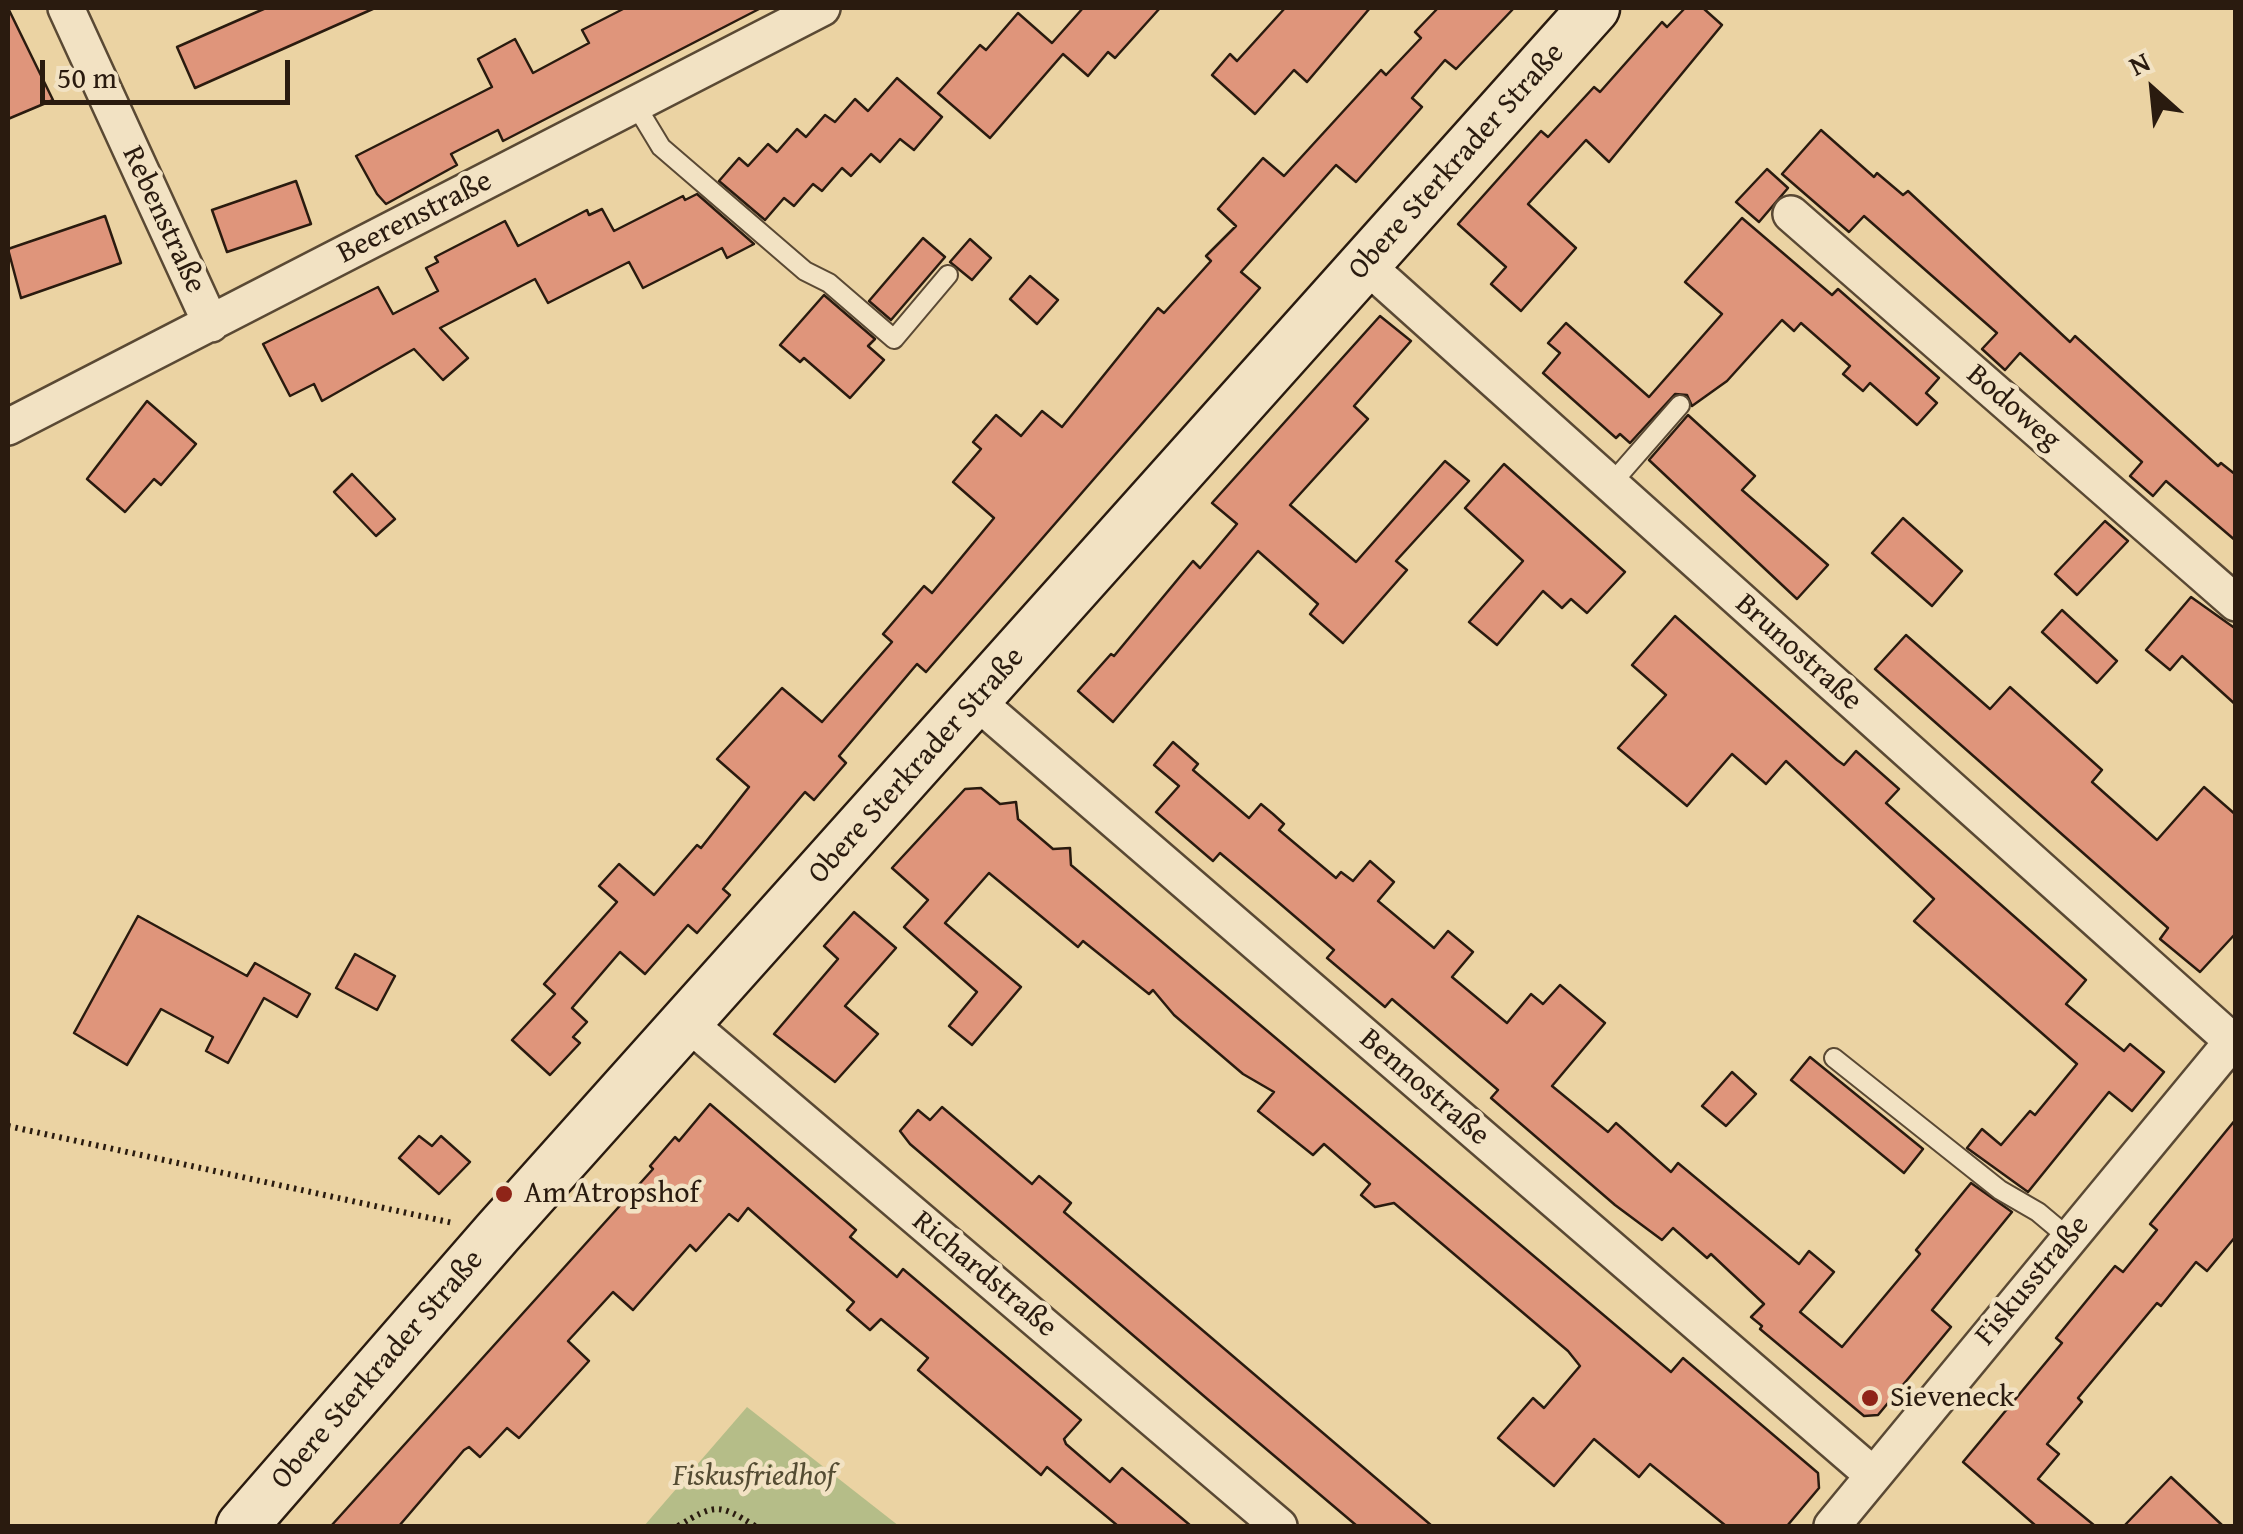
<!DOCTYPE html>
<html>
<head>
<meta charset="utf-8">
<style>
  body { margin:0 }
  #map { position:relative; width:2243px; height:1534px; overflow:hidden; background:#ebd3a3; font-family:"Gentium Book Plus",serif }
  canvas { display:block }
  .frame { position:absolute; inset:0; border:10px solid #2a1b0f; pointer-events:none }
  .north { position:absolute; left:2103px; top:40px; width:100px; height:100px; -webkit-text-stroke:8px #f2e2c3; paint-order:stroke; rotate:333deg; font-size:28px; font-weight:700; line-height:40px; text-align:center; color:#2a1b0f }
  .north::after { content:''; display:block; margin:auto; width:35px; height:45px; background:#2a1b0f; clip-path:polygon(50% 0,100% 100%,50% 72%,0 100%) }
  .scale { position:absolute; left:40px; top:60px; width:250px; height:45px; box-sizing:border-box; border:5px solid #2a1b0f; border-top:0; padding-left:12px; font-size:30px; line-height:35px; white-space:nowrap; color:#2a1b0f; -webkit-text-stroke:8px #f2e2c3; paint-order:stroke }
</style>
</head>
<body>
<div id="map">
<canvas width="2243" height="1534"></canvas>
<div class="frame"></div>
<div class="north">N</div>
<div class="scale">50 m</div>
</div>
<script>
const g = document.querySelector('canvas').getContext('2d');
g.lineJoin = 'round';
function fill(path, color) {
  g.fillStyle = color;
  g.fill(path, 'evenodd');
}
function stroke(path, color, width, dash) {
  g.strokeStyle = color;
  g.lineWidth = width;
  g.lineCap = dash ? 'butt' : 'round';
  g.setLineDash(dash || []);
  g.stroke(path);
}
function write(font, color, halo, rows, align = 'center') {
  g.font = font + ' "Gentium Book Plus",serif';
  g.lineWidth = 9;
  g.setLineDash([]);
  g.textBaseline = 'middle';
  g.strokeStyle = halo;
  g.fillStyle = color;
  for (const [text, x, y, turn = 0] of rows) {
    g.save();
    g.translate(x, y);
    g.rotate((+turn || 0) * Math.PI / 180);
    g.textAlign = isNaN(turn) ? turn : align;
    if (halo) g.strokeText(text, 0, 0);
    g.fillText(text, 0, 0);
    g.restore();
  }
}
fill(new Path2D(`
  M747,1407L899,1526H644Z`), '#b5bd88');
const building = new Path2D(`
  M8,8L53,100L8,119Z
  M266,8H375L195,88L177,47Z
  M625,8H761L503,141L498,130L451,154L457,165L386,204L377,194L356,156L492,87L478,59L515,39L533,73L589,43L582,30Z
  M1083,8H1160L1115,58L1108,52L1088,76L1063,54L990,138L938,93L980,45L986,50L1018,13L1052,43Z
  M1285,8H1370L1307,82L1294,70L1255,114L1212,75L1230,54L1237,61Z
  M1438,8H1514L1456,69L1445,60L1412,98L1422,107L1356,182L1336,165L1241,272L1260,288L926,672L917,664L839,756L846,763L814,800L805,792L723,889L730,895L697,933L688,925L645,974L620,952L572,1008L587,1022L573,1037L580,1043L550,1075L512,1040L555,994L544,984L617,902L599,886L619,864L654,895L697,845L701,848L749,787L717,759L782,688L822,722L892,642L883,634L924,586L932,593L994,518L953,482L981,449L973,442L996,415L1021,436L1042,411L1062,427L1158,308L1164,313L1211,261L1206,256L1236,226L1218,209L1263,158L1284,176L1381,70L1386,75L1421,38L1415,32Z
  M1685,8H1703L1722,25L1609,162L1586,140L1528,204L1576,248L1521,311L1491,284L1506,267L1458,224L1541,131L1548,137L1594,87L1600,92L1662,22L1667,27Z
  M897,78L942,117L914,150L900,139L880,162L871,154L851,176L842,168L822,191L813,184L794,206L784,198L765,220L719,181L739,158L748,166L768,144L777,152L797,129L806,137L825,115L835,122L855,99L868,111Z
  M1821,130L1874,177L1877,173L1903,195L1908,191L2070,342L2075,336L2218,466L2221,463L2236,475V541L2166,481L2153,496L2130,476L2142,462L2020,353L2005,370L1982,349L1997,333L1864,216L1849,232L1782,174Z
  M1767,169L1788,188L1759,222L1736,202Z
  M296,181L311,224L227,252L212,210Z
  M697,194L754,244L727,258L722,248L643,288L629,262L548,303L535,279L440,328L468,358L443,380L414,349L322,401L314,384L290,396L263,344L378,287L393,314L438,291L426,268L438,262L435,257L505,221L518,246L587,210L589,215L602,209L614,231L683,196L685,200Z
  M105,216L121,263L21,298L8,249Z
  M1742,218L1832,295L1838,289L1939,378L1926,393L1937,403L1917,425L1870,383L1863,391L1843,374L1850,366L1801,323L1794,331L1782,320L1727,381L1692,406L1687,395L1675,394L1630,443L1620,434L1616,438L1543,373L1560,353L1548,343L1566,323L1649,397L1722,314L1685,282Z
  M923,238L945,257L891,320L869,301Z
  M970,239L991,258L972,280L950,262Z
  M1030,276L1058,300L1037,324L1010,299Z
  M824,295L875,339L868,346L884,360L850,398L804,358L800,362L780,345Z
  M1380,316L1411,341L1354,406L1368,419L1290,505L1356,562L1445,461L1469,481L1396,561L1407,570L1343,643L1310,614L1318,604L1258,551L1113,722L1078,691L1111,654L1114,656L1193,561L1200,568L1237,524L1212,503Z
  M147,401L196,444L161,485L154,479L125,512L87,479Z
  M1688,415L1755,476L1742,490L1828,565L1797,599L1649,460Z
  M1504,464L1625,572L1587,613L1571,599L1562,608L1543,591L1497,645L1469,622L1523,561L1465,508Z
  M352,474L395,519L376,536L334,492Z
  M1903,518L1962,571L1932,606L1872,553Z
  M2105,521L2128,541L2077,595L2055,574Z
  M2191,597L2236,629V705L2182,656L2170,670L2146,650Z
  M2062,610L2117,661L2097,683L2042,632Z
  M1675,616L1837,760L1844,765L1856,751L1899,789L1886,803L2086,980L2066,1004L2124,1051L2130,1044L2164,1072L2132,1111L2109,1092L2028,1192L1967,1148L1982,1129L2001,1145L2030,1111L2035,1115L2077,1064L1914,921L1934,899L1786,761L1766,784L1732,754L1687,806L1618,748L1666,695L1632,665Z
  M1906,635L1990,709L2010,687L2102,770L2092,782L2157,840L2204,787L2236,815V933L2200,972L2160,939L2168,928L1875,669Z
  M1173,742L1198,764L1193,770L1249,818L1261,804L1273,814L1284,824L1279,830L1336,878L1341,872L1353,881L1370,861L1394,882L1378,901L1434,948L1448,931L1473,952L1452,977L1507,1023L1531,994L1543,1004L1560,985L1605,1023L1552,1086L1608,1132L1616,1123L1671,1172L1678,1163L1799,1264L1809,1251L1834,1272L1800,1312L1842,1347L1920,1254L1916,1250L1971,1183L2012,1212L1932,1310L1951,1327L1878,1415L1864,1416L1760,1329L1762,1326L1751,1317L1764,1304L1711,1254L1707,1258L1673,1228L1662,1240L1615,1205L1491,1098L1498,1090L1442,1042L1392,999L1385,1007L1327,958L1334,950L1271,896L1220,853L1213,861L1156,812L1179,786L1154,765Z
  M981,788L1000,804L1016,802L1018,819L1053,849L1070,848L1071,865L1671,1372L1683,1358L1818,1473L1819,1488L1787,1526H1726L1650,1464L1639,1477L1594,1439L1554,1486L1498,1438L1533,1398L1544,1408L1580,1366L1568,1351L1394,1203L1375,1207L1361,1195L1370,1184L1324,1144L1313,1155L1258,1111L1274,1092L1243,1074L1174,1015L1153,990L1149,994L1083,941L1078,947L989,873L945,923L1021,987L972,1045L949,1026L977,992L904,927L928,900L892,868L965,789Z
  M854,912L896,948L845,1006L878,1034L835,1082L774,1034L838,959L824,946Z
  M138,916L247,976L255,963L310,994L297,1017L264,998L228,1063L206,1051L213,1037L161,1009L127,1065L74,1033Z
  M355,954L395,976L377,1010L336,988Z
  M1810,1057L1923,1149L1904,1173L1791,1080Z
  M1732,1072L1756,1094L1726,1126L1702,1106Z
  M710,1104L856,1230L850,1237L897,1277L903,1269L1081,1420L1064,1439L1066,1444L1110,1482L1122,1468L1191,1526H1118L1047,1467L1041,1475L918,1370L928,1358L881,1319L870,1330L847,1310L854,1302L748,1208L738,1221L729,1214L696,1251L690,1245L633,1310L613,1292L568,1341L589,1361L519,1438L507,1428L480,1457L469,1447L464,1450L399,1526H331L653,1169L650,1166L675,1137L679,1141Z
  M942,1107L1032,1184L1039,1176L1071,1203L1064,1212L1432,1526H1357L1212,1403L910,1144L900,1131L918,1110L930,1120Z
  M2236,1119V1236L2207,1271L2196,1262L2161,1306L2157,1303L2078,1398L2082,1402L2047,1444L2059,1454L2038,1479L2095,1526H2036L1963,1462L2062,1343L2056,1338L2115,1266L2123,1272L2157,1230L2150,1224Z
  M419,1136L432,1146L441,1136L470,1162L439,1194L399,1158Z
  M2171,1477L2223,1526H2124Z`);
fill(building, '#df957b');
stroke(building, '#2a1b0f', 2.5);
const lane = new Path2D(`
  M635,104L661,147L805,271L829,283L894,339L948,275
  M1611,484L1680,405
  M1834,1058L2000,1190L2038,1212L2069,1238`);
const street = new Path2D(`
  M66,8L211,324
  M1791,214L2236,603
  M1365,264L2232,1041
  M8,427L822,8
  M975,700L1873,1475
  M688,1023L1279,1526
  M1832,1526L2236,1037`);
const secondary = new Path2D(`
  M242,1526L498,1232L1594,8`);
stroke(lane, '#5a4934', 22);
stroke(street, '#5a4934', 40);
stroke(secondary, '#2a1b0f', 55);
stroke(new Path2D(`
  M8,1126L453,1223
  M678,1526C715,1504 718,1503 755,1526`), '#2a1b0f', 6, [2.5, 5]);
stroke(lane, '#f2e2c3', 18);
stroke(street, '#f2e2c3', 35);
stroke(secondary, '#f2e2c3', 50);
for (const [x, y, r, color] of [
  [504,1194,10,"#8f2418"],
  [1870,1398,10,"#8f2418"]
]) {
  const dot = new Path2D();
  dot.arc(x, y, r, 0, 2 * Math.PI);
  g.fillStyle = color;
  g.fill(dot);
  stroke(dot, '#f2e2c3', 4);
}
write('30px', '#2a1b0f', '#f2e2c3', [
  ["Obere Sterkrader Straße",1457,162,-48],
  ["Beerenstraße",415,218,-27],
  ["Rebenstraße",163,220,65],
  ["Bodoweg",2013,408,41],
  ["Brunostraße",1798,653,42],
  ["Obere Sterkrader Straße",917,766,-48],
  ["Bennostraße",1424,1088,41],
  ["Richardstraße",984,1275,40],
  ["Fiskusstraße",2033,1281,-50],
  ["Obere Sterkrader Straße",378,1370,-49]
]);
write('30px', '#2a1b0f', '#f2e2c3', [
  ["Am Atropshof",524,1194],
  ["Sieveneck",1890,1398]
], 'left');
write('italic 30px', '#544c33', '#f2e2c3', [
  ["Fiskusfriedhof",754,1477]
]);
</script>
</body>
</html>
